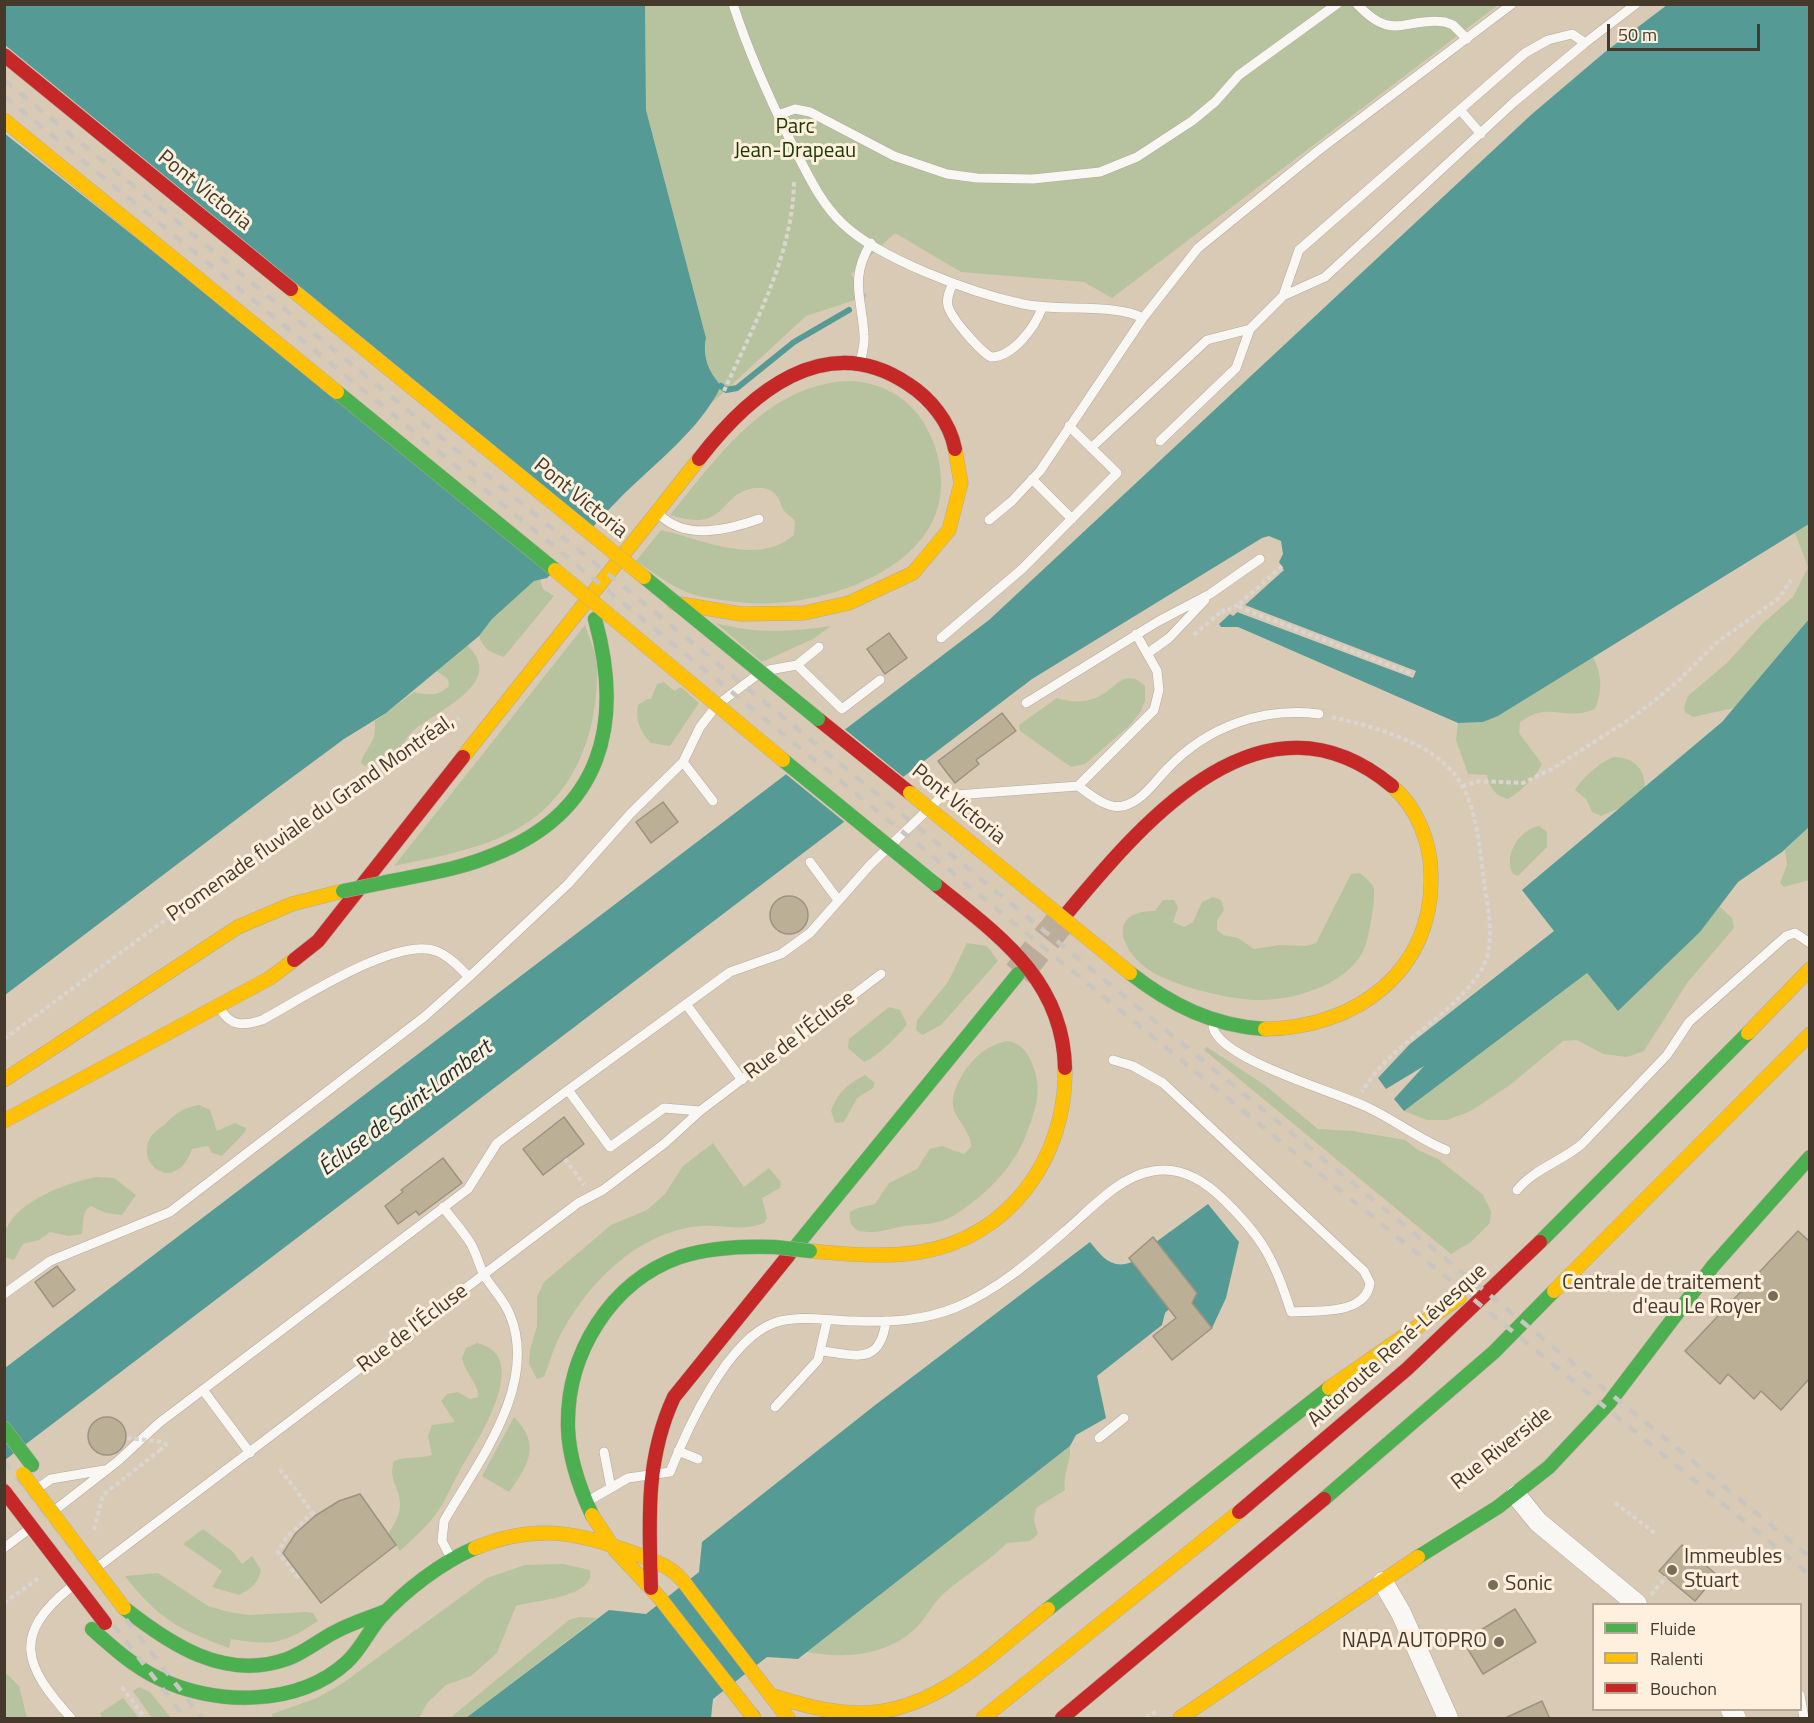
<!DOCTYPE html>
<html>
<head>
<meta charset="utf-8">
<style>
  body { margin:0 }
  #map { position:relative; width:1814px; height:1723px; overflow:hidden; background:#d9cab6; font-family:"Titillium Web",sans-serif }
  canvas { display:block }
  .frame { position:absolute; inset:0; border:6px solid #44392a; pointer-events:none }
  .legend { position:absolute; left:1592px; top:1603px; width:210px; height:108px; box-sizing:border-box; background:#fef0dd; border:2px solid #b4a795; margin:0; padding:8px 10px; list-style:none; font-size:18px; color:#44392a }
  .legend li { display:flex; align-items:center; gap:12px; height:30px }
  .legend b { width:30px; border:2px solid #b4a795 }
  .scale { position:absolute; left:1607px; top:24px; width:153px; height:27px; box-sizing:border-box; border:3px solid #44392a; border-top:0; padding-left:8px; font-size:18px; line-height:21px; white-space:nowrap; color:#44392a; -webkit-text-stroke:4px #fef0dd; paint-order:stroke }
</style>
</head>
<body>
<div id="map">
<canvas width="1814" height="1723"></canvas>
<div class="frame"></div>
<ul class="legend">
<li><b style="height:8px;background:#4caf50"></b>Fluide</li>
<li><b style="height:8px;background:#ffc107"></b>Ralenti</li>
<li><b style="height:8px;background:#c62828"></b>Bouchon</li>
</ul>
<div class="scale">50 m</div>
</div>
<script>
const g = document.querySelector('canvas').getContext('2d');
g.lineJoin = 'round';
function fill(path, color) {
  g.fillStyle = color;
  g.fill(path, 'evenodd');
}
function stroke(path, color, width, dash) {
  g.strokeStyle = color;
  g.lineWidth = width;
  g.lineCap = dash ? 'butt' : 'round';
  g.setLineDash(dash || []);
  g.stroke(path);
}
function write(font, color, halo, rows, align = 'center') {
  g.font = font + ' "Titillium Web",sans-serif';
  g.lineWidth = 6;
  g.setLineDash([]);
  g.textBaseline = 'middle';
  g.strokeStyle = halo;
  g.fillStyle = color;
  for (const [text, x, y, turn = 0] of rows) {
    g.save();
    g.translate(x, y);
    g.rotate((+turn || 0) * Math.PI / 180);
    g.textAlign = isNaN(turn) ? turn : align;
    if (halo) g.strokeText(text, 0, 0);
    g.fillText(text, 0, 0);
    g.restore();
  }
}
fill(new Path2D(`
  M645,5H1498L1112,298L1084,282L961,272L895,233L851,274L867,296L806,316L713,402L714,377L704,357L706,338L646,110Z
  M853,381C884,384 907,397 924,423C936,443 942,466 941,488C937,564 840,599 776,603C754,605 725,601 703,597C679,593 656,574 636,561L661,530C702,539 757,567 794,535L795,522C792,515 786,515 783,509C780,504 780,500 777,496C766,482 743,488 732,499C725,505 720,513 711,517C699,523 683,519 670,515C718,457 769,381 853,381Z
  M1807,525L1810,527L1809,619L1734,708L1693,717L1685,712L1684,707L1688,696L1728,662L1762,624L1793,597L1808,567L1795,533Z
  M540,579L543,589L554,596L504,657C490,652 484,650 479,636L492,619L534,581Z
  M716,623C755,634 791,632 831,626L813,639L762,662Z
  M585,625C589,638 596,652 597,665C599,730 576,796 517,829C480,850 435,857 394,866Z
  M467,645C509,685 432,711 410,734C406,738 404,744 400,749C385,750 380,762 365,766L361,763C367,743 376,747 375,721L414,692C429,695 437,697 449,686L448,679L435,670Z
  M1593,657C1602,676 1603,689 1595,709C1564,722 1550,700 1520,722L1519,733L1542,764C1536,777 1520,792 1508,799C1494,795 1490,788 1487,775L1468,774L1456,740L1458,723L1483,722L1498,716Z
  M1127,678L1136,679L1145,686V701L1140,713L1128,727L1085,764L1071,767L1020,731L1019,725L1057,698C1073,703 1089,703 1103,694C1112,689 1117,681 1127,678Z
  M664,682L674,691L681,687L699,703L670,746L651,743C640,732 635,720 638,705L647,699H651L657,684Z
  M1614,757C1634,757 1645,769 1645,788L1622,807L1601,816L1592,812L1587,800L1575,790C1582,778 1601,761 1614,757Z
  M1539,826L1547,832V847L1518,876L1513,874C1503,855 1519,830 1539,826Z
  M1809,827V880L1784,887L1780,883L1787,865L1785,850Z
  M1360,873C1364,877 1370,881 1373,886C1377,894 1369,935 1366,944C1353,982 1300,999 1263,1000C1233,1001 1178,987 1152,972C1123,954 1103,911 1155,911L1163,900H1174L1178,907L1173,922L1184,927L1193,922L1202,902L1213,897L1221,900L1224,910L1217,921V930L1223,935L1238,938L1254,949L1280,945L1306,946L1316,943L1351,874Z
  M1719,906L1732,918L1734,928L1687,983L1644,1051L1627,1057L1603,1054L1577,1040L1563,1041L1510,1085L1471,1111L1447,1120H1427L1404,1111L1587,973L1618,1011L1700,932Z
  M967,943L987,946L998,961L941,1025L922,1035L916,1030L917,1020L948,982Z
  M889,1007L900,1010L907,1024C899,1035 877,1057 864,1062L848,1048L849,1039Z
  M1006,1041C1025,1043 1031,1058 1036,1075C1040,1094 1036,1107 1030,1124C1017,1165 989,1193 953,1216C938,1225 921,1224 904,1226C888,1229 846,1244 850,1212L858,1208L875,1204L889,1183L917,1169L930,1149L942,1146L964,1154L971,1147C972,1134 959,1123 954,1110C948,1092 967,1064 981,1053C988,1047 997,1044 1006,1041Z
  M1207,1047L1266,1086L1318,1129L1353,1131L1405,1140L1418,1150L1438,1159L1471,1185L1483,1195L1491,1211L1490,1223L1471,1242L1451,1254L1204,1050Z
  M865,1075L875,1083L873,1088L857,1098L844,1122L835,1123L831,1111C838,1093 847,1084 865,1075Z
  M199,1105L210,1110L217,1131L235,1123L246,1128L245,1132L222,1156L212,1153L208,1146L192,1149C176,1195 135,1165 150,1138C153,1133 160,1128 164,1125C175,1114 184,1107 199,1105Z
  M713,1143L744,1187L769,1168L781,1182L780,1188L762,1198L767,1218L764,1223C742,1232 722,1224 700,1226C639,1232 592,1279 563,1330C554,1345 550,1362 544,1377L537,1379L529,1364L530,1350L537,1326V1297L544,1282L611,1225L647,1210L665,1194L683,1166Z
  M96,1177L114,1178L136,1195L122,1215L106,1213L91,1206C81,1212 84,1223 82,1234L69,1236L50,1232L39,1240L23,1244L14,1260L5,1257C4,1249 2,1237 6,1229C19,1200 66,1183 96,1177Z
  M477,1343C535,1356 475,1444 460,1470C452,1485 444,1504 433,1518C423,1530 411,1540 400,1551L388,1534C417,1494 384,1488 394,1461C407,1456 418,1459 432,1455L428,1436L432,1425L455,1422L441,1401L447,1394L458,1392L470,1399L478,1397C479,1383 464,1372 462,1358L466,1348Z
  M514,1417C541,1444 529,1465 509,1492L482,1476Z
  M1070,1446C1071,1465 1063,1470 1065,1490L1036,1508L1034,1521L1038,1534L1030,1541L1007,1543C987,1563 963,1576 942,1595C932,1605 926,1618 916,1628C887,1656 844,1659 807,1652Z
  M203,1529L233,1552L242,1564L252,1556L261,1570C258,1584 250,1589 239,1595L212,1587L222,1571L183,1544Z
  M563,1564L590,1570C596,1598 534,1600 516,1606L497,1653L471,1676L446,1685L428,1702L419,1718H273L272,1714L317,1698L340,1685L487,1578L525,1565Z
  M158,1573L208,1606L229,1612L249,1615L305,1612L313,1613L318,1621C283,1644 273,1646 231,1639L229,1648C180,1630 158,1619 125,1576Z
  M579,1617L597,1618L466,1718H450L569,1620Z
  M5,1672L19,1686L27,1718H5Z
  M139,1687L150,1692L171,1718H152L133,1691Z
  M123,1698L139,1718H102L100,1713Z`), '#b7c39e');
fill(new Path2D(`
  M5,5H645L646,110L706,338C702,358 709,371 721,386C700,430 654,464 620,498C597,521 577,546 555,570L547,578L534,581L492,619L479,636L386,713L344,739L275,790L5,995Z
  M1667,5H1809V524L1498,716L1483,722L1458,723L1268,640L1238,627H1221L1219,624L1230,614L1233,616L1284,570L1279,562L1283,554L1281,541L1269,536L1262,538L1032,679L5,1460V1368L989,620L1532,114L1605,52Z
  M1809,619V827L1782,852L1738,882L1700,932L1618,1011L1587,973L1404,1111L1394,1099L1424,1066L1386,1089L1378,1078L1410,1044L1554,931L1522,890L1722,722Z
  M1208,1204L1239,1242L1226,1298L1212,1328L1192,1303L1197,1293L1156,1242Z
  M1090,1242C1102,1257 1112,1270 1132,1262L1169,1309L1165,1313L1162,1325L1097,1376L1106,1418L1076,1435L1070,1446L798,1659L767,1657L713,1699L711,1718H466L609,1610L646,1614L699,1572L702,1542L874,1406Z`), '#559a94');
fill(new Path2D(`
  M5,45L596,529L557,572L4,133Z
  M1245,605L1416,671L1413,678L1237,612Z
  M842,727L906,779L847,824L782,771Z`), '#d9cab6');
stroke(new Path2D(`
  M721,386L726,390L737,388L794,342L849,310`), '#559a94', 6);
const building = new Path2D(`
  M889,633L907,658L885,674L867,649Z
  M1002,713L1016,731L976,760L979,764L955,783L938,761Z
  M663,802L678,822L651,843L636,822Z
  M770 915a19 19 0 1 1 38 0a19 19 0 1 1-38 0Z
  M564,1117L584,1144L543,1175L523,1149Z
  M443,1158L462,1183L419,1215L416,1211L398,1224L385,1206L403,1192L401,1190Z
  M1798,1231L1809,1241V1379L1781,1410L1761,1391L1754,1399L1728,1374L1720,1384L1685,1351Z
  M1153,1237L1197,1293L1192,1303L1212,1328L1172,1360L1153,1336L1176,1318L1129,1258Z
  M57,1266L75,1290L53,1307L35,1282Z
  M88 1436a19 19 0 1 1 38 0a19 19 0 1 1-38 0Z
  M360,1494L396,1545L321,1603L283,1553L296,1533L315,1516L339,1501Z
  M1682,1545L1717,1575L1695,1601L1659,1571Z
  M1515,1609L1536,1642L1483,1674L1463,1641Z
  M1542,1701L1550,1719H1503Z`);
fill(building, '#bbb096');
stroke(building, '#9b9282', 1.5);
stroke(new Path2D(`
  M1018,974L1068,912`), '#bbad9a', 30, [30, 15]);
const lane = new Path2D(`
  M733,4C749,54 770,100 793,146C807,173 820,202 842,223C879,259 972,293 1023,304C1058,312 1116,303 1143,318
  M1357,4C1394,44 1405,16 1445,22L1453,25L1467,39
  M1461,111L1481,134
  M778,115L795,109L810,112L894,156L947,174L977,178L1033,179L1100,172L1137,157L1192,121L1215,102L1239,75L1337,4
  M953,283C950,290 946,298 948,306C951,318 980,351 991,357C1013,357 1035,327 1042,308
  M1283,296L1299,250L1525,53L1548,40L1572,34L1585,43
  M860,363C862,354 865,344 864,335C862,298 849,279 871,243
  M1160,441L1236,368L1250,329
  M1091,448L1207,340L1250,329L1283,296L1325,277L1513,103L1585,43L1636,4
  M1032,479L1072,519
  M659,514C685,541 728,530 759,519
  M989,520L1012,501L1040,471L1143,318L1198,248L1319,150L1512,4
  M941,638L1022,569L1117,473L1069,426
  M1148,653L1169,638L1205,600
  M797,665L842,709L880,680
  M769,670L797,665L819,647
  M1026,703L1157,622L1210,594L1260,559
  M683,762L713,801
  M1078,786C1090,794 1107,810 1123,806C1142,802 1155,781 1168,768C1208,726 1263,707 1319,714
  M810,862L838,900
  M469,977L568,884L631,813L683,762L700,727L717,705L757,675
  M686,1004L742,1080
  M1213,1027C1220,1060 1337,1092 1369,1108C1396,1121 1419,1139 1446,1150
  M568,1090L610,1147L664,1108L700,1111
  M1517,1190C1534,1169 1562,1161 1582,1144L1667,1055L1689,1022L1786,936L1795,933L1810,943
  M443,1207C452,1219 463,1231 471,1244C476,1253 479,1264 483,1273C491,1288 504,1299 510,1315C539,1386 477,1463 444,1521L442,1541L451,1558
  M4,1294L50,1261L170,1212L424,1017L469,977C459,967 449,956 436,951C396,936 300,1000 262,1020C244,1026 230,1027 220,1008
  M822,1351C856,1355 880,1366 886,1321
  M203,1390L250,1453
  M775,1407L818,1360L827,1321
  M1099,1438L1124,1418
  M678,1451L698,1459
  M604,1452L611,1488
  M38,1488L51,1479L104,1470
  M590,1500L628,1478L670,1472C687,1429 727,1340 774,1323C797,1314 831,1321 855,1321C891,1322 923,1321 957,1307C997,1290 1032,1260 1064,1232C1089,1211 1119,1176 1153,1171C1181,1166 1206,1182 1225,1201C1263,1238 1275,1261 1291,1312C1315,1310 1366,1316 1370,1283L1364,1271L1163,1083L1133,1066L1113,1060
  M55,1510L118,1461L159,1423L468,1189L497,1143L568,1090L730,972L781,954L810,933L870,865L942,796L1078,786L1154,710L1159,690L1157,671L1136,634
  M4,1548L29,1529
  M99,1566L578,1203L603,1190L665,1143L700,1111L881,974
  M71,1587C11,1635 24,1666 71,1718
  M1800,1695L1804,1718`);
const street = new Path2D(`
  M1516,1495L1538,1522L1637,1604
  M1383,1582L1401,1613L1448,1718
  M1731,1710L1736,1718`);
const fast = new Path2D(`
  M337,392L555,570
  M783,760L876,836
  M382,883C419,875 458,870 493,855C602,812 624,724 595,619
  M1130,973C1171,1005 1213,1026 1265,1029
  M1540,1242L1748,1033
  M788,1256L1018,974
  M4,1428L32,1465
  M1324,1499L1494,1352L1554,1291
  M592,1515C579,1487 569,1459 568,1428C566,1354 610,1282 680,1257C711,1247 743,1246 775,1247
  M1418,1557L1498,1507L1549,1467L1609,1403L1713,1266L1810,1157
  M124,1608C171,1645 225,1681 287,1659C304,1653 319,1640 335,1632C351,1623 369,1618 386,1611
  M1048,1609L1329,1388
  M92,1629C112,1647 133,1666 158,1678C214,1706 298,1707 347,1662C361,1649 368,1632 380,1618C404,1591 442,1562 475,1548
  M752,1718L753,1716`);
const slow = new Path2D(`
  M4,120L337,392
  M674,603L741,614L804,613L849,603L913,573L949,530L961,483L955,449
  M463,757L699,459
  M1265,1029C1357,1028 1434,970 1431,875C1431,843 1417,807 1392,786
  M1748,1033L1810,969
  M4,1080L238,927L292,904L343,891
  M4,1121L270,978L294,960
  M810,1251C847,1254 883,1258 920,1252C1010,1238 1067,1156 1065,1068
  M1554,1291L1810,1034
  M1329,1388L1459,1298
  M592,1515L615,1550L659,1597L754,1718
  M475,1548C532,1524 575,1531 631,1552C650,1560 669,1564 683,1581L788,1718
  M770,1695C799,1704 829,1713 860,1713C936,1713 992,1653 1048,1609
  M983,1718L1239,1512
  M1180,1718L1418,1557`);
const jam = new Path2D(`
  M699,459C749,394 825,328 908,384C930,398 950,422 955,449
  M818,719L910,793
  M935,884C998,935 1063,979 1065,1068
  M1068,912C1146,818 1264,680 1392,786
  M294,960L318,941L463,757
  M1239,1512L1407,1369L1540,1242
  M651,1588C649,1521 645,1459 674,1397L788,1256
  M1062,1718L1324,1499`);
stroke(lane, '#b5a999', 10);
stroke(street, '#b5a999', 21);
stroke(fast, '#b5a999', 15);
stroke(slow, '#b5a999', 15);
stroke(jam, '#b5a999', 15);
stroke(new Path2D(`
  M724,391C754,324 793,256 794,181
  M1282,566L1238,605L1241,608L1412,674
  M1222,609L1224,612L1238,605
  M1194,635L1223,610
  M1332,717C1374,727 1435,742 1460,782C1478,811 1480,854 1485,888C1489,915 1496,947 1480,972C1449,1020 1390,1043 1362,1092
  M1462,786L1480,781L1523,783L1552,769L1636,715L1676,683L1716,643L1778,599L1791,580
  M4,1039L231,871L435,738L459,718
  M565,1159L584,1185
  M280,1469L315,1516
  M1615,1503L1655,1533
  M94,1530L103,1495L160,1450
  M298,1578L278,1552L286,1538L312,1513
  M1651,1595L1666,1577
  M4,1603L40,1577
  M122,1687L145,1718
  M1146,1718L1158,1710`), '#dad5cf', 4, [4.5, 3]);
stroke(lane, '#f9f7f4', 9);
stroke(street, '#f9f7f4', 20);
stroke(fast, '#4caf50', 14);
stroke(slow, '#ffc107', 14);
stroke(jam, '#c62828', 14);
stroke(new Path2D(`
  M4,80L1810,1557
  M4,96L1810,1575
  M4,1461L202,1718
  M4,1482L185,1718`), '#cac5bf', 4.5, [10, 10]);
const fastBridge = new Path2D(`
  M644,577L818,719
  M876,836L935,884
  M343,891L382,883
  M775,1247L810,1251`);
const slowBridge = new Path2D(`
  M291,289L644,577
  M555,570L783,760
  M910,793L1130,973
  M23,1474L124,1608`);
const jamBridge = new Path2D(`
  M4,55L291,289
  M4,1491L105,1623`);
stroke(fastBridge, '#b4aca1', 15, []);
stroke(slowBridge, '#b4aca1', 15, []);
stroke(jamBridge, '#b4aca1', 15, []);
stroke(new Path2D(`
  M127,1438L164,1442L166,1445L160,1450`), '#dad5cf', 4, [4.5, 3]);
stroke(fastBridge, '#4caf50', 14);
stroke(slowBridge, '#ffc107', 14);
stroke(jamBridge, '#c62828', 14);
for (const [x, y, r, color] of [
  [1773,1296,6,"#786c5b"],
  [1672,1570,6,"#786c5b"],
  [1493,1585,6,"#786c5b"],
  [1499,1642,6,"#786c5b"]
]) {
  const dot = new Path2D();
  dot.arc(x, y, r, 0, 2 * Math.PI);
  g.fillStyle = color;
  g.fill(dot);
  stroke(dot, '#fef0dd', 2);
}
write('21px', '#1a3803', '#fef0dd', [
  ["Parc",795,128],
  ["Jean-Drapeau",795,152]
]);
write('21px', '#44392a', '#fef0dd', [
  ["Pont Victoria",204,191,39],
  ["Pont Victoria",580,499,39],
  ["Pont Victoria",958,805,39],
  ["Promenade fluviale du Grand Montréal,",311,819,-35],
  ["Rue de l'Écluse",800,1036,-37],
  ["Rue de l'Écluse",413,1329,-37],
  ["Autoroute René-Lévesque",1398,1346,-42],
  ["Rue Riverside",1502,1449,-38]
]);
write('21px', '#44392a', '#fef0dd', [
  ["Centrale de traitement",1761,1284],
  ["d'eau Le Royer",1761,1308],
  ["Immeubles",1684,1558,"left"],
  ["Stuart",1684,1582,"left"],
  ["Sonic",1505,1585,"left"],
  ["NAPA AUTOPRO",1487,1642]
], 'right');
write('italic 22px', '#192f2f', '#fef0dd', [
  ["Écluse de Saint-Lambert",406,1109,-37]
]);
</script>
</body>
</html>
